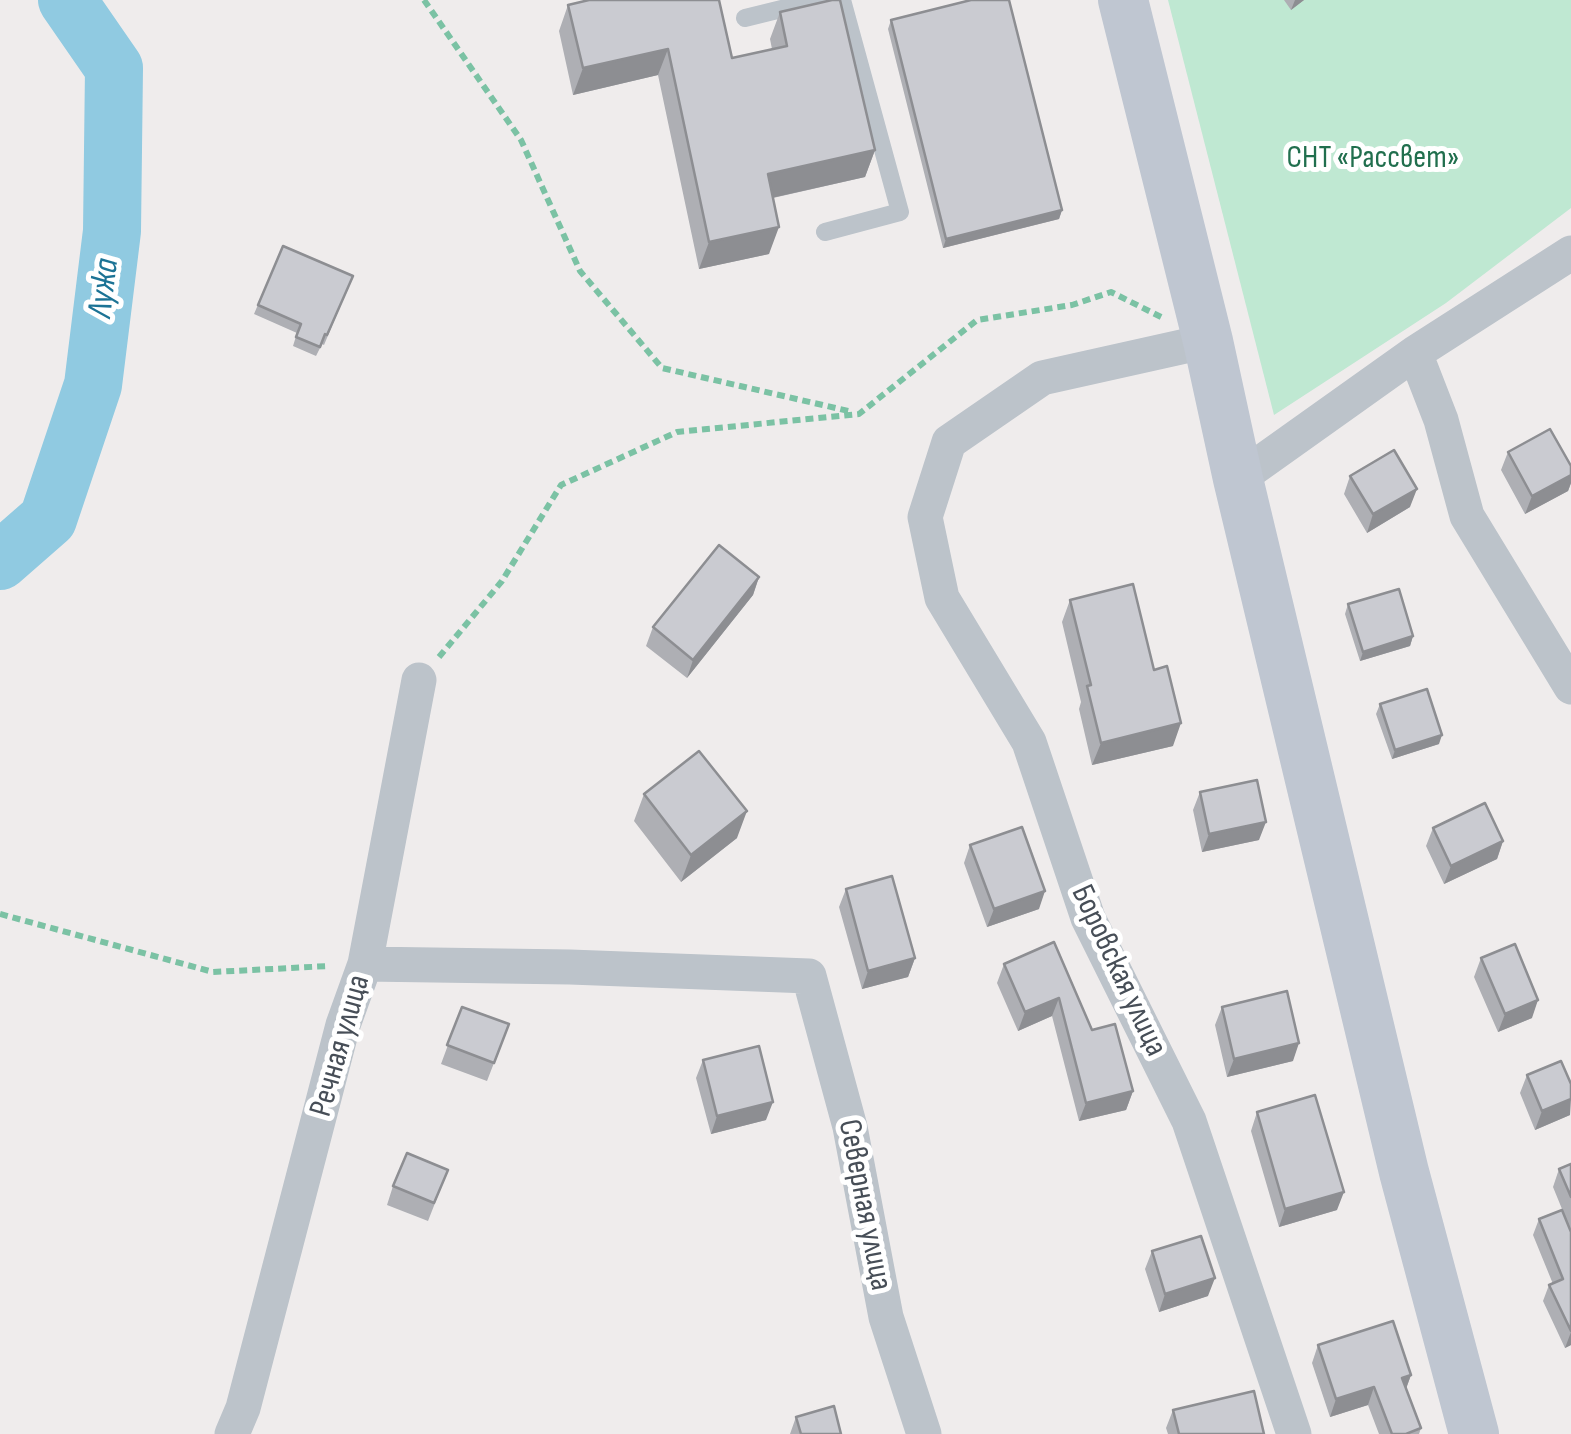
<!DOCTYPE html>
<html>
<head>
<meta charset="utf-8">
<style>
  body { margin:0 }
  canvas { display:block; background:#efecec }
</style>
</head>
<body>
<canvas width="1571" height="1434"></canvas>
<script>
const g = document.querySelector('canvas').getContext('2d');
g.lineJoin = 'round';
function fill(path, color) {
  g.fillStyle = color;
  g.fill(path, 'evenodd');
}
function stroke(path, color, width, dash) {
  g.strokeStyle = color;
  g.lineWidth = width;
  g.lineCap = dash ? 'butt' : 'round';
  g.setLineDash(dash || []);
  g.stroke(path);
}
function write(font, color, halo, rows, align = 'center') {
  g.font = font + ' "Sofia Sans Condensed",sans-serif';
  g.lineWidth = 10;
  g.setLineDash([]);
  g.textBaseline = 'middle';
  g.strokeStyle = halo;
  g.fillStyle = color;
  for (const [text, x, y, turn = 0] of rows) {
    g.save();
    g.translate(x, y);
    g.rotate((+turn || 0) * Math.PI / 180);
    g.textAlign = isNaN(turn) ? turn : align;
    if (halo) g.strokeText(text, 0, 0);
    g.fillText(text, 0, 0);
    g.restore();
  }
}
fill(new Path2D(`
  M1168,0H1571V208L1446,303L1274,415Z`), '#bfe8d2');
stroke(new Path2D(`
  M0,561L48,519L93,385L112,231L114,68L67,0`), '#90cae1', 58);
stroke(new Path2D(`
  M424,0L521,140L580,271L662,368L853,412
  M439,657L502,581L561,485L677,432L859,414L977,320L1072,305L1111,292L1163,318
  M0,914L213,972L329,966`), '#7bc2a4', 6, [8, 5]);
stroke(new Path2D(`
  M745,18L818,0
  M825,232L900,212L842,0`), '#bcc3ca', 18);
stroke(new Path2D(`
  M1208,341L1042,378L949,442L925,517L942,598L1029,742L1088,918L1189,1121L1294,1434
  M1415,353L1441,420L1467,516L1571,687
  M1238,479L1415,353L1571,253
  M365,964L570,967L809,976L850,1127L886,1317L924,1434
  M232,1434L243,1408L343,1025L365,964L419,680`), '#bcc3ca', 35);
stroke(new Path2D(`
  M1123,0L1208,341L1238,479L1404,1172L1474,1434`), '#bfc6d1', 50);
fill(new Path2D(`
  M1284,0H1304L1291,10Z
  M568,5L732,58L772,49L770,39L780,12L875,150L865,177L773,198L769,254L699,269L658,75L573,95L559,31Z
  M891,20L1062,210L1059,219L943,248L888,29Z
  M283,246L353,276L324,345L322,344L316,356L293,346L297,333L254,314Z
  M1508,452L1571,466V483L1568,491L1525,514L1501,470Z
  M1350,476L1410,507L1367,533L1344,494Z
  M759,577L753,595L687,678L646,646L653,627Z
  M1070,600L1173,746L1092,765L1079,709L1081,702L1062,622Z
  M1348,604L1413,636L1410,646L1360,661L1345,614Z
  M1380,704L1439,744L1392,759L1376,714Z
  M1200,792L1259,840L1202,852L1193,810Z
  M644,794L737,838L681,882L634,821Z
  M1433,828L1503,841L1497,859L1444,884L1426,846Z
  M970,845L1039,909L987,927L964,863Z
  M846,889L915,958L908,977L862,989L839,907Z
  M1054,942L1092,1030L1133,1091L1126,1110L1079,1121L1052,1016L1018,1031L997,983L1004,964Z
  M1481,958L1532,1018L1498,1032L1474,977Z
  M462,1007L509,1024L487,1081L441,1064Z
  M1222,1007L1293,1061L1227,1077L1215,1025Z
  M703,1060L766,1120L711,1134L696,1078Z
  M1527,1075L1570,1115L1535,1130L1520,1093Z
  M1257,1112L1337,1210L1279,1227L1251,1131Z
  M1571,1164V1231L1553,1187L1559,1169Z
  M448,1170L428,1221L387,1205L393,1186Z
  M1539,1219L1571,1232V1345L1565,1348L1543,1301L1549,1285L1553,1284L1533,1235Z
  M1152,1251L1208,1296L1159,1312L1145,1269Z
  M1318,1345L1411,1375L1406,1389L1421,1428L1419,1434H1379L1368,1405L1330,1417L1312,1363Z
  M1173,1410L1264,1434H1168L1166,1428Z
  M796,1417L841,1434H790Z`), '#aeafb4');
fill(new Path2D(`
  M1295,0H1304L1291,10Z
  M668,49L658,75L573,95L583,68Z
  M875,150L865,177L758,201L768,174Z
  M1062,210L1059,219L943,248L946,239Z
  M779,227L769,254L699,269L709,242Z
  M1571,475V483L1568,491L1525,514L1532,496Z
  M1417,489L1410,507L1367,533L1373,514Z
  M759,577L753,595L687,678L693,660Z
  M1413,636L1410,646L1360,661L1363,652Z
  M1181,723L1173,746L1092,765L1101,743Z
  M1442,735L1439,744L1392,759L1395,750Z
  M747,811L737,838L681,882L691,855Z
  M1266,822L1259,840L1202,852L1209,834Z
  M1503,841L1497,859L1444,884L1451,866Z
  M1045,891L1039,909L987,927L994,909Z
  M915,958L908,977L862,989L868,971Z
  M1059,998L1052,1016L1018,1031L1025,1012Z
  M1538,1000L1532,1018L1498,1032L1505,1014Z
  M1299,1043L1293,1061L1227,1077L1234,1059Z
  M1133,1091L1126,1110L1079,1121L1086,1103Z
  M1571,1099L1570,1115L1535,1130L1542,1111Z
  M773,1102L766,1120L711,1134L717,1116Z
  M1344,1192L1337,1210L1279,1227L1285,1209Z
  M1215,1278L1208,1296L1159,1312L1165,1294Z
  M1571,1332V1345L1565,1348Z
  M1411,1375L1404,1394L1402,1378Z
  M1374,1387L1368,1405L1330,1417L1336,1399Z`), '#8d8e92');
const building = new Path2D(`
  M589,0H719L732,58L787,46L780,12L832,0H840L875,150L768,174L779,227L709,242L668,49L583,68L568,5Z
  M971,0H1009L1062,210L946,239L891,20Z
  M283,246L353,276L327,335L325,334L320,347L296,337L301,324L258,305Z
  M1550,429L1571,466V475L1532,496L1508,452Z
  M1394,450L1417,489L1373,514L1350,476Z
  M719,545L759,577L693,660L653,627Z
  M1133,584L1154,670L1167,666L1181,723L1101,743L1087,686L1091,685L1070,600Z
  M1399,589L1413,636L1363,652L1348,604Z
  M1427,689L1442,735L1395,750L1380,704Z
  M699,751L747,811L691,855L644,794Z
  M1257,780L1266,822L1209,834L1200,792Z
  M1485,803L1503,841L1451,866L1433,828Z
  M1022,827L1045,891L994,909L970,845Z
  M892,876L915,958L868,971L846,889Z
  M1054,942L1092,1030L1115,1024L1133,1091L1086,1103L1059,998L1025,1012L1004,964Z
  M1515,944L1538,1000L1505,1014L1481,958Z
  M1287,991L1299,1043L1234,1059L1222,1007Z
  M462,1007L509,1024L494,1063L447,1045Z
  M759,1046L773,1102L717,1116L703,1060Z
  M1561,1061L1571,1084V1099L1542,1111L1527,1075Z
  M1315,1095L1344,1192L1285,1209L1257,1112Z
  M407,1153L448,1170L434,1203L393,1186Z
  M1571,1164V1197L1559,1169Z
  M1562,1210L1571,1232V1331L1549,1285L1563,1279L1539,1219Z
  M1201,1236L1215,1278L1165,1294L1152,1251Z
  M1393,1321L1411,1375L1402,1378L1421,1428L1406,1434H1392L1374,1387L1336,1399L1318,1345Z
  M1254,1391L1264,1434H1179L1173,1410Z
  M834,1406L841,1434H801L796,1417Z`);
fill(building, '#cacbd1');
stroke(building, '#8d8e92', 2.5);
write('32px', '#216f4e', '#fff', [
  ["СНТ «Рассвет»",1373,159]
]);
write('32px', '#474e57', '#fff', [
  ["Боровская улица",1118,971,65],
  ["Речная улица",341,1046,-74],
  ["Северная улица",864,1205,79]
]);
write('italic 35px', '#1c7395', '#fff', [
  ["Лужа",105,288,-83]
]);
</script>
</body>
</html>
